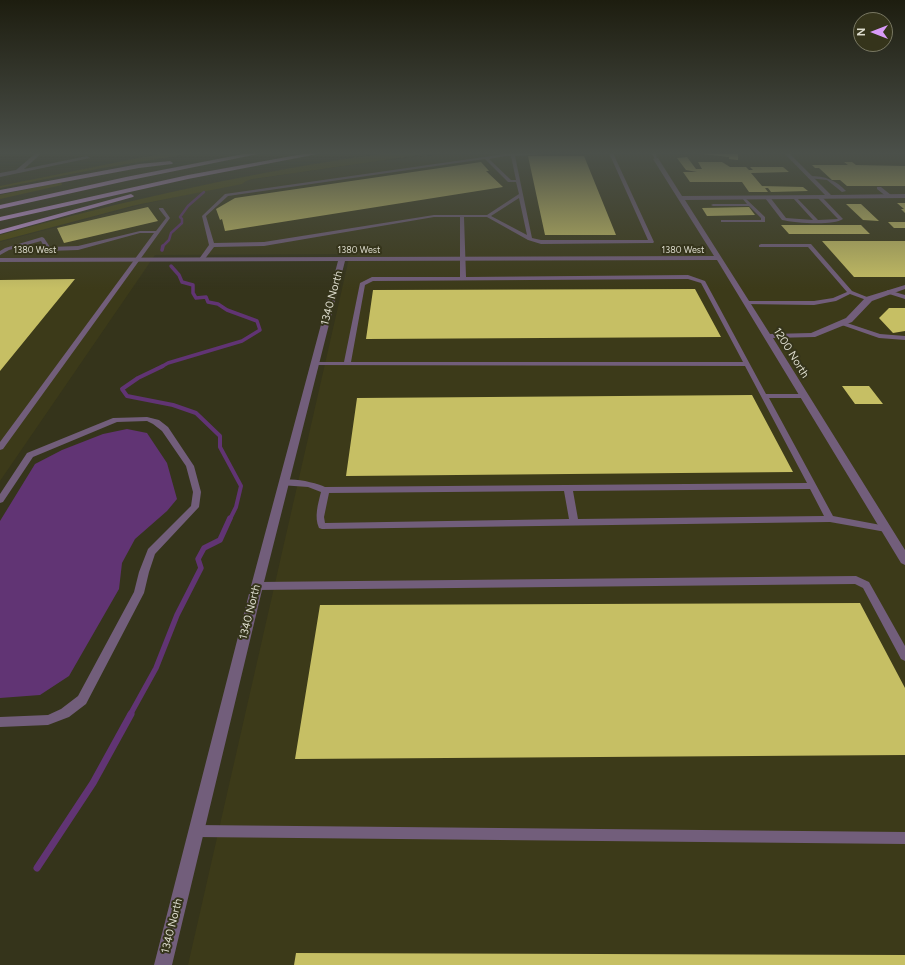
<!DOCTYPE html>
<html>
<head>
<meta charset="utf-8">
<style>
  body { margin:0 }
  #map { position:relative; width:905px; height:965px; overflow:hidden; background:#35341b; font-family:Figtree,sans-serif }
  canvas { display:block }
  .north { position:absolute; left:853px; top:12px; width:40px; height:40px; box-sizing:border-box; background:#35341b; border:1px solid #787762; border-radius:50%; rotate:270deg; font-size:11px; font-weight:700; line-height:16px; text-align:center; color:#dddccd }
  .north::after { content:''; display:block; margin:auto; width:14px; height:18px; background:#d99af7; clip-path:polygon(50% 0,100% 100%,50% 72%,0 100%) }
</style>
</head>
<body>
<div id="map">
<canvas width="905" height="965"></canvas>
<div class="north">N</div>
</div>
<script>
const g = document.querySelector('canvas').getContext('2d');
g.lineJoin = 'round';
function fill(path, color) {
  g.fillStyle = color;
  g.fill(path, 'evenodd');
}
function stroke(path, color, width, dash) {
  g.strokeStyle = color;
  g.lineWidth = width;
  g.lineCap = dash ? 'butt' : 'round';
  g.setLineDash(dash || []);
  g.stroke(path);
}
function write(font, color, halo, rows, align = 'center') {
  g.font = font + ' Figtree,sans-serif';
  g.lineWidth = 4;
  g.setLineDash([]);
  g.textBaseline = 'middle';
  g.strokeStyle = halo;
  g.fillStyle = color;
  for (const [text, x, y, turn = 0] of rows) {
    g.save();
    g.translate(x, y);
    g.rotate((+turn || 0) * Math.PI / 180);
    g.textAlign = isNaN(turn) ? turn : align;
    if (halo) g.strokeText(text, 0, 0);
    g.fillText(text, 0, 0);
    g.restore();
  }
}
fill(new Path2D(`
  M453,153H905V965H188L350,254L155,255L0,481V242L136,206L254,179L378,161Z`), '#3c3a19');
fill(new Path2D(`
  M163,153H194L97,169L0,188V186Z
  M386,153H433L253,179L246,181L242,184L136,205L0,241V235C126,200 256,171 386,153Z
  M61,182L62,185L0,199V195Z`), '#4e4a0b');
fill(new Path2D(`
  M127,429L147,433L167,463L177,499L167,511L135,539L122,563L119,589L69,676L40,695L0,698V521L35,464L62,450L103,434Z`), '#613474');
stroke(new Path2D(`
  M162,247L169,240L171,233L182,223V219L180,217L188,206L204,192`), '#613474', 2.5);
stroke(new Path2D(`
  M162,250L163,246
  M161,367L168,363L242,341L260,330L257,321L227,310L218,304L208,302L206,297L196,298L193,293V285L182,282L179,275L171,266`), '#613474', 3.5);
stroke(new Path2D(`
  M163,366L138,378L122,389L127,396L173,405L196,413L220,436V447L241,486L236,507L230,519`), '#613474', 4);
stroke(new Path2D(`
  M130,715L156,668L177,615L201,568L198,559L204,548L220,540L230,518`), '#613474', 5.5);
stroke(new Path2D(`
  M37,868L93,783L131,714`), '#613474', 7);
fill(new Path2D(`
  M693,153L738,154V160L729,159V157Z
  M528,156H584L616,235H545Z
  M687,157L696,169H702L698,162H722L730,167H746L749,170H753L750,167H783L789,172L751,173L762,186L803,187L808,191L771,192L768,188H765L768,192H749L742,182H690L683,172H697L686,170L677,158Z
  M481,162L489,171H486L503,187L225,231L222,219L220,220L216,209L235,198Z
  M844,162H852L856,165L905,166V186H847L840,180H832L819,168H815L812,165H848Z
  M897,203H905V213L901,209H904Z
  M846,204H861L879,221L863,220Z
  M148,207L158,221L64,243L57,228Z
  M749,207L755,215L707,216L702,208Z
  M888,222H905V228H894Z
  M781,225H861L870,234H789Z
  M822,241H905V277H854Z
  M75,279L0,371V280Z
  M695,289L721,337L366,339L373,290Z
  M889,308H905V331L893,333L879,318Z
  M842,386H869L883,404H855Z
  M752,395L793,472L346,476L357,398Z
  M860,603L905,688V755L295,759L320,605Z
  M296,953L905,955V965H294Z`), '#c6bf64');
fill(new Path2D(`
  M558,153L515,156L532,238L541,240H648L609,153H613L654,242L653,243L541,244L528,240L487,217H464L466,277L688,275L705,281L766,394H805L808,396L805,398H769L833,516L886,526L889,527L890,529L889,531L886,532L830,522L322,529L319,528C314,517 318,504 321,492L308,487L280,485L279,483C286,475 316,483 325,487L807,483L745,366L313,365V363L315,362H344L360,283L372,277H460V217H434L264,246L214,247L204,260L199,259L209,245L202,216L225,194L505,154ZM505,156H511L516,180H511L489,159ZM485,159L508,182H516L519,194L487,215H434L264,242L214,243L206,216L228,196ZM519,198L527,235L491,216ZM688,279L701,283L743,362H351L365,285L373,281ZM810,489L824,516L578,519L573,491ZM564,491L569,519L325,523L324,517L329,493Z
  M652,153H656L657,160H655Z
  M810,176C825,176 836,180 846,191L842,192L827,180L808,178V176Z
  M877,187H881L891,195V197H887L877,189Z
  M765,196H769L786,218L813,220L793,198V197L795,196L818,220L838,219L817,197L821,196L843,219C833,226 795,223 782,220L765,198Z
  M744,197L765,217V222H721V220H761V218L749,206H713L711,205L713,204H747L742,198Z
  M159,208H163L170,218L3,449L0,450V442L154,233H140L78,250L48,251L46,250L41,241L9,250L0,255V251L5,248L42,237L44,238L50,247L78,246L140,231H156L166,218L159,209Z
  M761,244H811L852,291L872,299L869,301L850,294L836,301L814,305L745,304L744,303L747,301H814L833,298L847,292L808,247H759V245Z
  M888,290L905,295V299L886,293L885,292Z
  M841,321L880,334L905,336V340L879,338L839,324V322Z
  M147,417L159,420L168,427L194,466L201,492L199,507L155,554L149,572L144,593L86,704L69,717L48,725L0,727V717L48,715L61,709L78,696L134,592L139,572L148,549L191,506L193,492L186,466L162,431L153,424L147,421L117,422L33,457L3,502L0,503V494L27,453L113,418Z
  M856,576L869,582L905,646V661L901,659L863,588L855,584L257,590L254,589L252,586L254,583L257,582Z
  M196,825L905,832V844L196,837L192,835L190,831L192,827Z`), '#725e7b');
fill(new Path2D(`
  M36,153H42L24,169L87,156L90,158L0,177V173L16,170Z
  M784,153H789L831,195L905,194V198L685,200L770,334L811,333L846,318L866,297L905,285V289L872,301L852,322L815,337L773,338L905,550V565L901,563L717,260L345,261L263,586L172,965H154L251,586L338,261L0,262V258L714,256L653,159L658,158L682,196L825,195Z`), '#725e7b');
fill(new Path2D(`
  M248,153H263L126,181L0,209V205L126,177Z
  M308,153H323L188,179L0,221V217L188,175Z
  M170,161L173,163L172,164L139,168L0,194V190L139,164Z
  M131,194L134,196L133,197L0,234V230Z`), '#c897df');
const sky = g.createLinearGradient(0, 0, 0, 289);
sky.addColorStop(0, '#1d1d0f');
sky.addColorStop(0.53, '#4b504a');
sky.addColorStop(1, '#4b504a00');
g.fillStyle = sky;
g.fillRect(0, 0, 905, 289);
write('9px', '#dddccd', '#35341b', [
  ["1380 West",35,250],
  ["1380 West",359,250],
  ["1380 West",683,250]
]);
write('11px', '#dddccd', '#35341b', [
  ["1340 North",332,298,-75],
  ["1200 North",791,353,58],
  ["1340 North",250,612,-76],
  ["1340 North",172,926,-76]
]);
</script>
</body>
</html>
